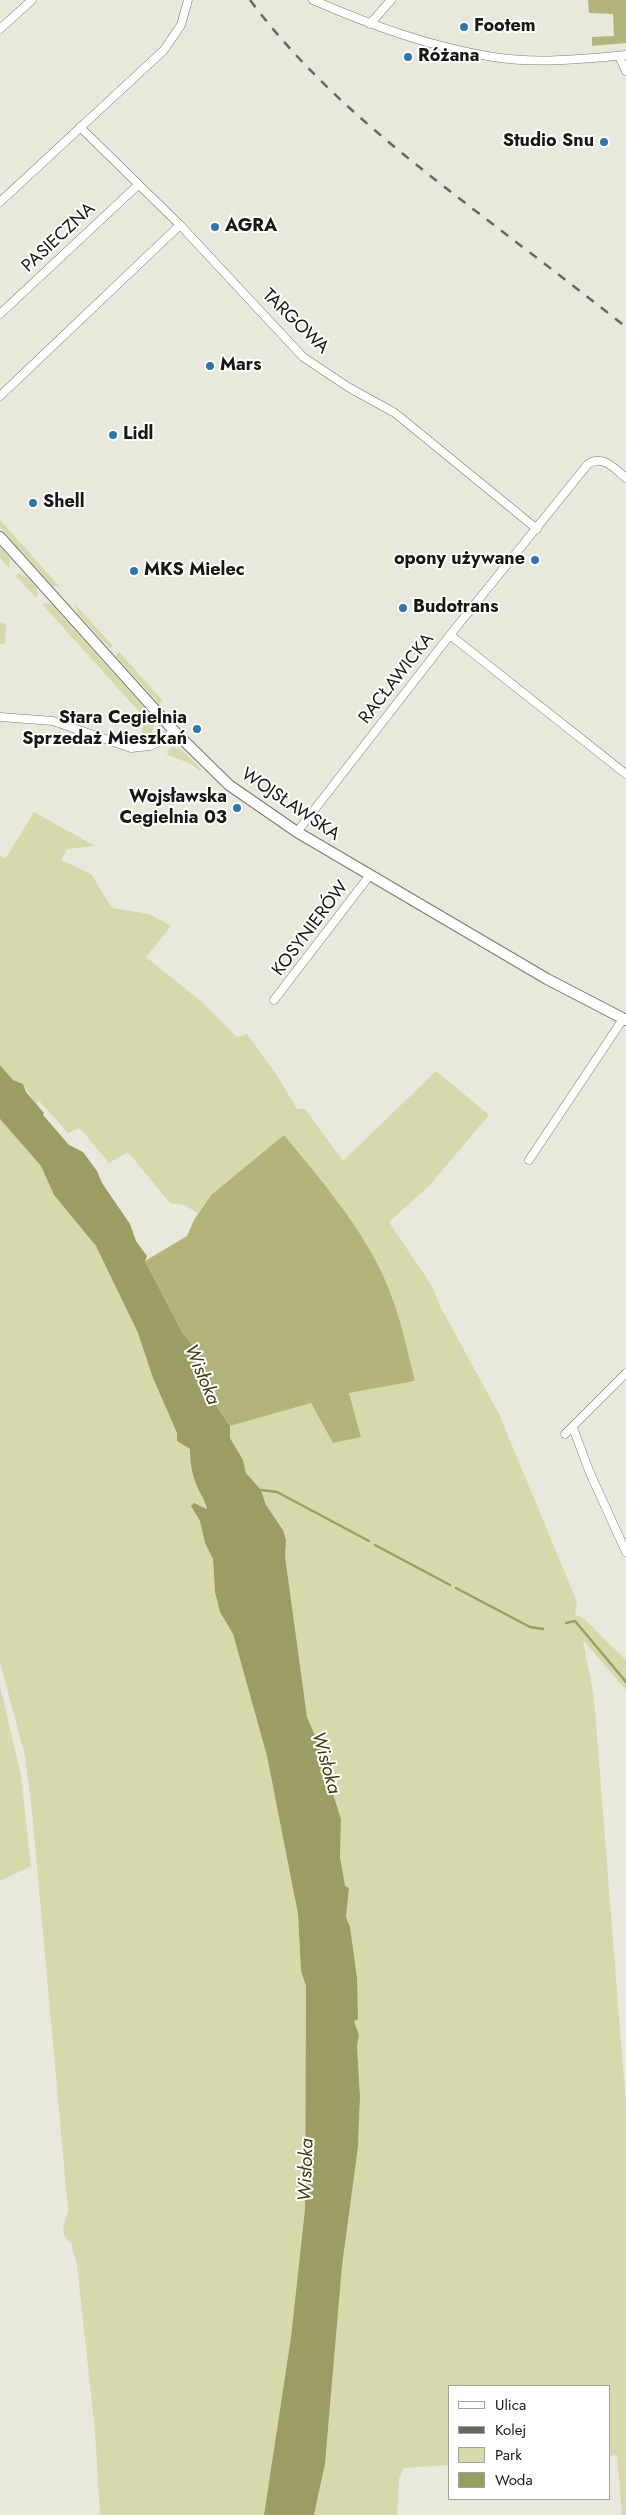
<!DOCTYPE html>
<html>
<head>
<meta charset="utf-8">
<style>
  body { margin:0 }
  #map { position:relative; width:626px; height:2515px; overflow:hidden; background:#e8e8dc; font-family:Jost,sans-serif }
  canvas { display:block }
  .legend { position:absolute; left:448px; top:2385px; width:162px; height:115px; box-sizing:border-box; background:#fff; border:1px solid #a2a2a1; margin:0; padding:6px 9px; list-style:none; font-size:15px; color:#171713 }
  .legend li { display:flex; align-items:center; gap:10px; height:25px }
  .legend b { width:25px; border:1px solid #a2a2a1 }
</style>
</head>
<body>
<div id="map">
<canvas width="626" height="2515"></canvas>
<ul class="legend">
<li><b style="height:6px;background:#fff"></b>Ulica</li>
<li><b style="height:6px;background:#676760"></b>Kolej</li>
<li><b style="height:14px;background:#d7d8ac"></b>Park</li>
<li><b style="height:14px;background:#9c9d62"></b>Woda</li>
</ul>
</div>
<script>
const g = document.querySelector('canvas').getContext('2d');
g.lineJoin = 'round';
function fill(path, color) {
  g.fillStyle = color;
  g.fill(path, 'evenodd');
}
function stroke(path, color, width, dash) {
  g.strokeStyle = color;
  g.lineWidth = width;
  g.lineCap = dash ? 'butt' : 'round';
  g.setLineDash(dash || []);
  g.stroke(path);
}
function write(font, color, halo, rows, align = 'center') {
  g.font = font + ' Jost,sans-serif';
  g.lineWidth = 4;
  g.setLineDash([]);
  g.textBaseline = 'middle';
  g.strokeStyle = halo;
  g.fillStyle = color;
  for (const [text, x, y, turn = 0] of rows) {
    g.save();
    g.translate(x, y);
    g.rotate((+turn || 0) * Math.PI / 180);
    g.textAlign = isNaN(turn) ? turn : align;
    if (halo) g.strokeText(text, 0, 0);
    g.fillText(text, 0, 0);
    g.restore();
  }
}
fill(new Path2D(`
  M0,520L59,586H53L0,527Z
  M0,547L10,558L9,568L0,558Z
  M19,574C28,576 37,585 38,594L36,598L16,576Z
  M47,603L52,605L149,713L146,716H143L42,604Z
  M74,603L113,646L110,648L78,614Z
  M0,622L6,624L5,644H0Z
  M119,652L163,701L159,704L116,656Z
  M152,718C156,729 151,738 141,741L143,726Z
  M172,747L181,749L201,769L200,771L191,764L168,755L167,752Z
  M34,812L95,846L67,849L61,860L91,874L112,908L149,914L171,926L146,957L202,1002L237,1037L247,1034L276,1074L297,1109H305L343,1161L436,1071L489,1115L429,1186L389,1222L432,1286L441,1308L499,1414L577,1602L575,1615L583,1618L626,1660V1690L583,1640L594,1698L626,2106V2515H622L617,2455L610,2456V2386H450V2465L404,2468L399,2479L397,2515H314L325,2464L342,2266L358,2147L360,2097L357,2046L359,2035L354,2021L350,1927L346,1917L349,1888L345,1887L340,1857L341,1819L330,1784L322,1771L324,1756L307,1717L285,1556L286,1540L283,1529L266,1505L261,1490L246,1473L243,1460L230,1438V1426L311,1403L333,1443L361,1436L349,1393L415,1381L371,1254L338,1202L284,1135L211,1195L198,1213L184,1205L170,1203L128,1152L109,1163L80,1128L68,1133L39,1101L36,1104L23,1084L13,1080L0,1065V856L6,858Z
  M0,1119L41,1166L54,1195L96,1246L138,1333L153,1378L177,1433V1441L190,1449C190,1472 203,1489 207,1510L200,1505L196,1516L200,1521L205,1543L213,1559L215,1592L220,1612L233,1634L267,1756L298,1914L301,1971L306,1986L305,2209L291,2337L264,2515H100L95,2431L77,2266L71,2243L65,2237L63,2229L68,2210L32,1811L25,1756L0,1662Z
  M0,1686L21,1775L31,1866L0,1881Z`), '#d7d8ac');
fill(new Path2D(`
  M588,0H626V43L592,46V37L614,36L613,14L589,13Z
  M284,1135C326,1186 373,1240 394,1303C403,1328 408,1355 415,1381L349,1393L361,1437L333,1443L311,1403L230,1426L211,1398L194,1347L182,1332L145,1261L187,1236L194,1220L211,1195Z`), '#b3b479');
fill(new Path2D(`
  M0,1065L13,1080L23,1084L26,1092L44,1113L43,1115L69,1145L83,1152L97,1171L102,1183L130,1224L136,1241L147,1256L145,1261L182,1332L194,1347L211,1398L230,1426V1438L243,1460L246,1473L261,1490L266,1505L283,1530L286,1540L285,1556L307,1717L324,1756L322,1771L330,1784L341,1819L340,1857L345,1886L349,1888L346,1917L350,1927L357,1978L358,2019L354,2021L359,2035L357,2046L360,2097L358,2147L342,2266L325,2464L314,2515H264L291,2337L305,2209L306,1986L301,1971L298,1914L267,1756L233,1634L220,1612L215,1592L213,1559L205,1543L200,1521L191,1506L194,1503L207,1509C205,1500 201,1495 197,1486C192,1475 190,1462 190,1449L177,1441V1433L153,1378L138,1333L96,1246L54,1195L41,1166L0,1119Z`), '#9c9d62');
stroke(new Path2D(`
  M261,1490L277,1492L369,1541
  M375,1545L450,1585
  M456,1588L530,1627L543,1629
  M566,1623L575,1621L626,1682`), '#9c9d62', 2.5);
const street = new Path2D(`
  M313,0C371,25 430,47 493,57C537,64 583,59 626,55
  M370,24L391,0
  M0,29L32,0
  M619,56L626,71
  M80,127L180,225L303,357L348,387L395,413L537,529
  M0,202L164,50L181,25L188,0
  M0,314L138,185
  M0,396L180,225
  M450,635L626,774
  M0,717L53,721L131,748L150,746L161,741L174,731
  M297,832L450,635L588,464C603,454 615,469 626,478
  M274,1000L370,875
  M529,1160L623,1019
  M573,1428L590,1473L626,1552
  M565,1434L626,1373`);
const secondary = new Path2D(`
  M0,537L174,731L229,785L297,832L547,979L626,1020`);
stroke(street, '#797a6f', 9);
stroke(secondary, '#797a6f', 12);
stroke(street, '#fff', 8);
stroke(secondary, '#fff', 10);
stroke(new Path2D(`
  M250,0C312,83 391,146 473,209C524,248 575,287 626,327`), '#676760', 2.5, [9, 9]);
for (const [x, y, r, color] of [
  [464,27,5,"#2d77ab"],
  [408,57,5,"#2d77ab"],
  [604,142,5,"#2d77ab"],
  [215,227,5,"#2d77ab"],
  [210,366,5,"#2d77ab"],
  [113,435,5,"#2d77ab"],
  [33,503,5,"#2d77ab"],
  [535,560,5,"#2d77ab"],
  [134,571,5,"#2d77ab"],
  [403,608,5,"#2d77ab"],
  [197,729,5,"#2d77ab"],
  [237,808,5,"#2d77ab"]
]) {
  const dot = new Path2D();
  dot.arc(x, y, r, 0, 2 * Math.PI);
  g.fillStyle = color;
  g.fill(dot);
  stroke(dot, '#fff', 2);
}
write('bold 18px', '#171713', '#fff', [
  ["Footem",474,27],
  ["Różana",418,57],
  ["Studio Snu",594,142,"right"],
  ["AGRA",225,227],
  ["Mars",220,366],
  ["Lidl",123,435],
  ["Shell",43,503],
  ["opony używane",525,560,"right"],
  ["MKS Mielec",144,571],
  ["Budotrans",413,608],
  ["Stara Cegielnia",187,719,"right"],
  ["Sprzedaż Mieszkań",187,740,"right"],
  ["Wojsławska",227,798,"right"],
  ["Cegielnia 03",227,819,"right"]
], 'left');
write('18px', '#171713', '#fff', [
  ["PASIECZNA",59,238,-43],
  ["TARGOWA",295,322,44],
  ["RACŁAWICKA",397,679,-52],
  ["WOJSŁAWSKA",290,805,34],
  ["KOSYNIERÓW",311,929,-53]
]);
write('italic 19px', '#3d3d0e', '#fff', [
  ["Wisłoka",201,1375,67],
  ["Wisłoka",325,1763,74],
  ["Wisłoka",307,2170,-88]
]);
</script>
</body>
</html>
